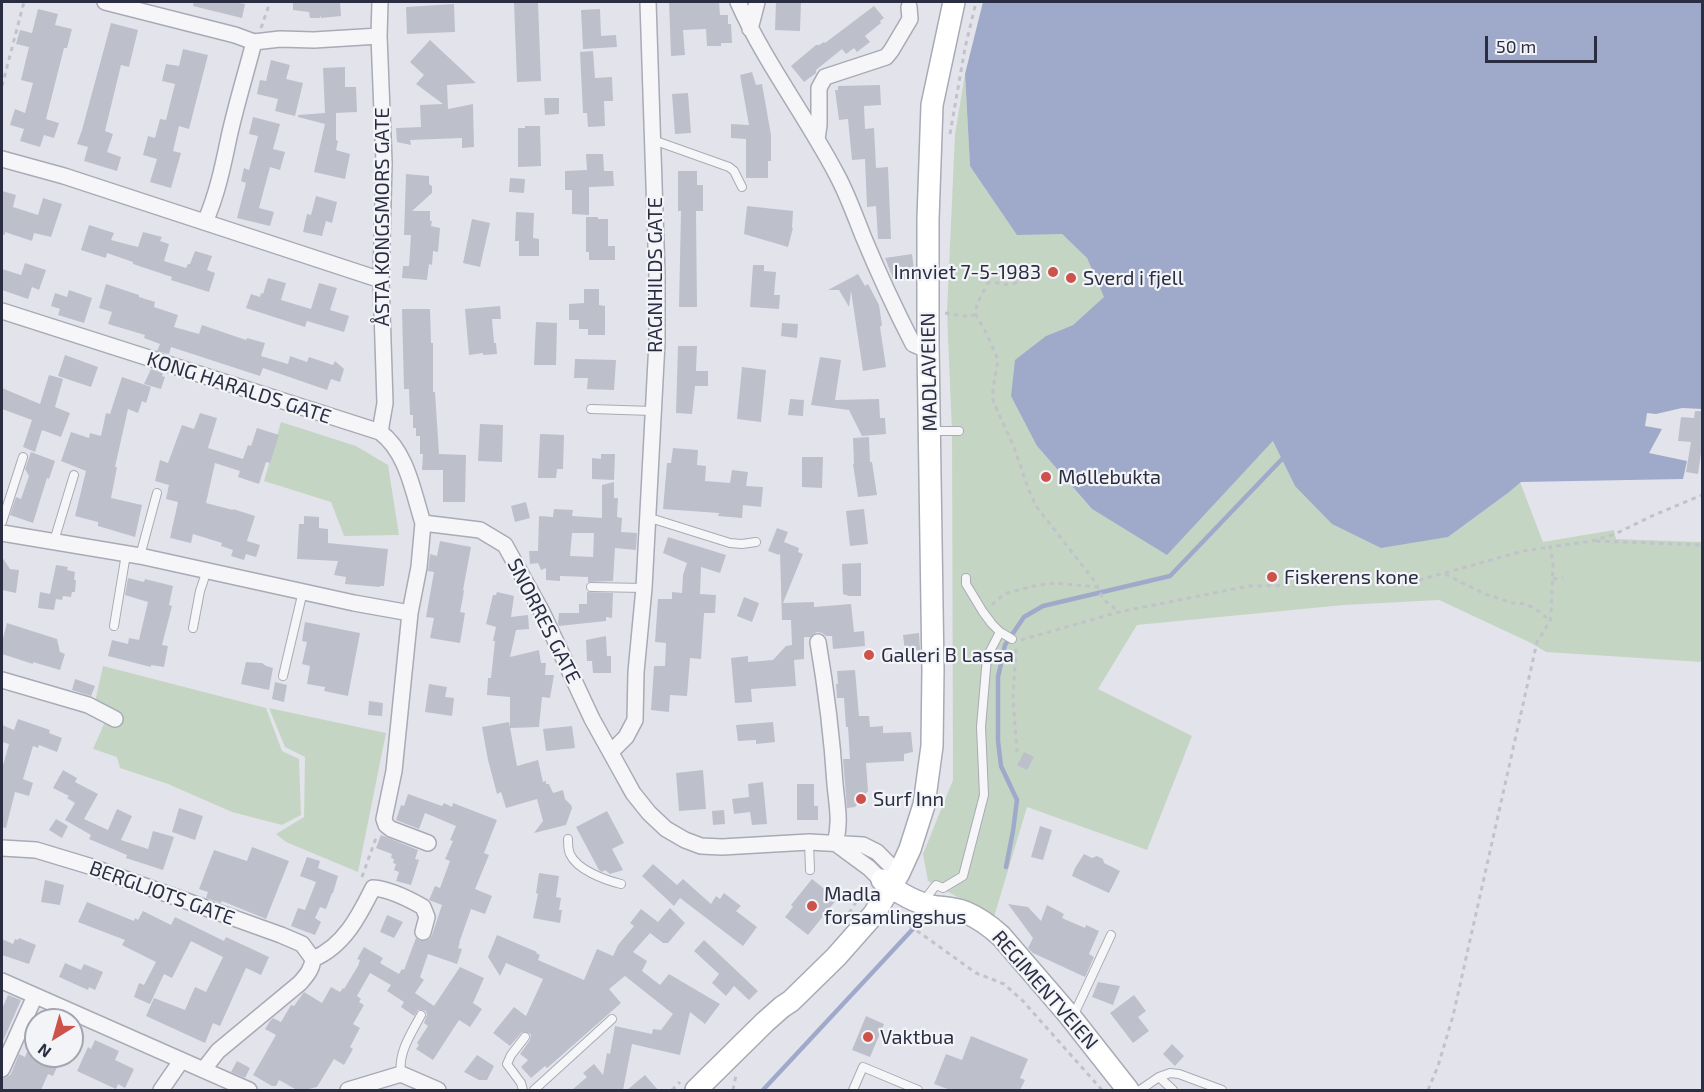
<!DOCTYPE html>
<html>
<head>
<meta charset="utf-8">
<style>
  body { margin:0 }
  #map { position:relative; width:1704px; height:1092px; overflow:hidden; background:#e3e4eb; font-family:"Exo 2",sans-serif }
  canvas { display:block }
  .frame { position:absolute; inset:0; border:3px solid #2b2e43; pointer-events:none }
  .north { position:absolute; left:24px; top:1008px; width:60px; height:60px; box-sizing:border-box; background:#f3f4f8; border:2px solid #a3a5b0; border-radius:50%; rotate:217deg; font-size:16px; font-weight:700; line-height:24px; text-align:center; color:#2b2e43 }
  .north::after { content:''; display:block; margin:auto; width:21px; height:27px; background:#cd524a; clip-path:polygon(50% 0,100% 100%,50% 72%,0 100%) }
  .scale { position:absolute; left:1485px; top:36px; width:112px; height:27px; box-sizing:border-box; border:3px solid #2b2e43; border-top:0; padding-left:8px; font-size:18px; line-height:21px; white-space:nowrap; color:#2b2e43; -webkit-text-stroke:4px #f3f4f8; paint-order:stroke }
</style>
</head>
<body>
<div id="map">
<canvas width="1704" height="1092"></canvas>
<div class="frame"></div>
<div class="north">N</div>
<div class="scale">50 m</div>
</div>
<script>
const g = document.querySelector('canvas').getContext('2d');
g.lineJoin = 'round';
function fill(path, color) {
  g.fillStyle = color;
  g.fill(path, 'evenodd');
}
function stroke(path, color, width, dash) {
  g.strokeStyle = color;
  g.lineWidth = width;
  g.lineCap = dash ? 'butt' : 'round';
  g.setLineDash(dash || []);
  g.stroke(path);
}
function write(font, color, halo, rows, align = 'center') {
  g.font = font + ' "Exo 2",sans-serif';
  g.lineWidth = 4.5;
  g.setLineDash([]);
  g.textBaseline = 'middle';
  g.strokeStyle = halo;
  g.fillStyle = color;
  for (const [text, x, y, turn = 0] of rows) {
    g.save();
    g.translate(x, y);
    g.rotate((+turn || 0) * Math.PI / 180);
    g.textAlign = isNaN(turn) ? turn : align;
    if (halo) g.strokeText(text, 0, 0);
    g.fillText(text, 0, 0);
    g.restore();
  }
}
fill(new Path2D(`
  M965,74L970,166L1062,234L1087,258L1105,297L1073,325L1046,336L1037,446L1092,509L1167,554L1274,440L1295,486L1448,537L1508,493L1520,482L1543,542L1614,530L1616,539L1702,542V662L1546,652L1531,643L1439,600L1344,605L1137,625L1098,689L1192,736L1147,850L1027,807L994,917L928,881L923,854L953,780L952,432L947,312L955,134Z
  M281,422L356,446L388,465L399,535L344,536L331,502L264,481Z
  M103,666L266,708L282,751L299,759L301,815L282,825L232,812L168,784L120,768L117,757L93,749L104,724L119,725L122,715L95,702Z
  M269,708L386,733L358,872L286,842L276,834L304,817L305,757L285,747Z`), '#c5d5c4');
fill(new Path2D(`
  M983,2H1702V409L1682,408L1656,414L1647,413L1645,426L1662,429L1649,453L1687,461L1683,479L1521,482L1508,493L1448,537L1381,548L1332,524L1295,486L1273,441L1167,555L1092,509L1037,446L1011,396L1015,360L1046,336L1073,325L1104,297L1087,258L1062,234L1017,235L970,166L965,74Z`), '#9faaca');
stroke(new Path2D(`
  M1006,867L1013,831L1017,800L1001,766L998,741V677L1005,645L1024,617L1043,606L1170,576L1283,458
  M763,1090L924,917`), '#9faaca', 4.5);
fill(new Path2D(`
  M194,2H234L245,4L242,18L193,6Z
  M293,2H340L341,16L321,18V15L320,18H310L309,12L293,10Z
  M514,2H538L541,81L517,82Z
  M669,2H719L720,15H728V24H731L732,43H721V46H707L706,29L683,30L685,55L671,56Z
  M776,2H801L800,31L775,30Z
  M454,4L455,32L407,34L406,7Z
  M874,6L884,18L880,21L881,23L865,36L870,42L857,52L854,48L846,54L842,49L816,70V73L804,82L791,66L816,45H819L824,42L825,43Z
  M38,9L58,14L55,25L72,29L67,48H64L46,119L59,123L54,138L44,135L40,147L20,141L24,129L10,125L15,109L25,113L33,83L21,80L29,47L16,44L20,30L32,33Z
  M600,9L601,36L616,35L617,47L583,49L581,10Z
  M111,23L138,30L129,67L121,65L105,131L113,134L107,152L121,157L117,171L84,161L88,147L77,144L82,130Z
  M430,40L476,83L447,85L448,109L473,104L474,147L462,148V138L410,140L411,145L397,142L396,128L421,127L420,105L443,104L416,84L424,75L410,62Z
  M183,49L208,55L189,129L179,126L173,151L181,153L171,188L150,182L157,159L143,155L148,136L155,138L160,119L166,120L175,84L162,81L166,64L179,66Z
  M593,51L595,78L612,77L613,101H604L605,126L588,127L587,113H583L580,52Z
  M271,60L290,65L286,79L303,83L295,116L275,111L278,99L257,94L260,80L266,81Z
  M345,67V87H356L357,112L336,113V140L338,141L336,150L350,154L345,179L314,172L325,124L298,117V115L325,113L323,68Z
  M752,72L756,85L762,84L771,135V161H768V178H746V139L731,138V124L749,125L740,75Z
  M880,85L881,105L864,106L865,129L874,128L876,168L888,167L891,239H878L876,206L867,207L865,159L852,160L848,119L839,120L835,90H838V86Z
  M688,93L691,133L675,134L672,94Z
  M544,98H559V114L545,115Z
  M253,117L280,124L273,149L285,152L280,170L270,167L259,208L274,212L270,226L237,218L246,183L241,181L244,168L249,170L258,136L249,134Z
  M525,126H540L541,166L518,167V128H525Z
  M586,154H603L604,171H613L614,186L589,187V215L572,214V190H565V171L587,170Z
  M678,171H697V185H703V211H696L697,307H679L681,211H678Z
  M406,174L429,176V184L432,186V193L412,211H430V221H432L431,226L440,228L438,252L433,251L432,265L429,264L427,280L402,278L403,266H409L411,235H404Z
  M510,178L525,179L524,193L509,192Z
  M2,191L16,195L13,207L38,215L43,198L62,204L51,237L34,233L32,241L5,232V235L2,234Z
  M316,196L337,202L332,223L326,221L322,236L303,232L307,214L311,215Z
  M747,206L793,211L792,228H793L788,247L744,234Z
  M516,212L534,213L533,238L539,239V256H519V241H515Z
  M586,217H598V219H608V246H615V260H589V252H586Z
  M472,219L490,223L480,267L463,263Z
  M89,225L114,233L111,240L138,247L143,232L162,237L160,241L169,244L164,261L186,268L188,264H190L195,251L212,256L207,270L215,273L209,292L171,280L172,277L133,264V262L107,253L106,258L81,250Z
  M912,254L915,278L894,281L885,258Z
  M25,263L46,270L39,290L32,287L28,299L2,290V269L21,275Z
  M753,265H764V271L776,272L774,295H780L779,309L750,307Z
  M858,274L865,286L868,284L879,305L882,325L880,327L886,367L863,371L851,291L849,307L839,290H828Z
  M268,278L286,283L281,300L311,309L319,283L337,288L330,310L349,316L344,332L307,321L305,327L246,308L251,294L260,297L261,293L263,294Z
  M106,284L139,295V297L155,302L154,307L178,315L174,327L199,334L202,325L246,340L247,338L265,343L261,356L288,364L290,356L307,362L309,357L333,365L335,361L344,369L340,382L331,379L327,390L263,368L260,376L171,347L169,354L157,351L160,344L144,338L145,335L108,324L112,312L99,308Z
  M584,289H599V305L605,306V335H588V329H579V320H569V304L584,303Z
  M69,290L92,298L84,323L58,315L60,309L51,306L55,293L67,297Z
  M500,306L501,319H492L494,343H496L497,354L483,355V353L469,355L465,309Z
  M402,309H430L431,343H433V392H435L439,454L466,455L465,502H443V470H422L423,454H420V436H416V428H413V415H410L409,389H404Z
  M536,322L557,323L556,365H534Z
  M782,323L798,324L797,338L781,336Z
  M678,346H697L696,371H708V386H695L692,414L676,413Z
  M65,355L98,367L91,387L58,376Z
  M820,357L841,360L835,400L879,399L880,418H885L886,434L862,436L849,410L811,405Z
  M575,359L616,360L614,390L587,389L588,378H574Z
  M742,367L766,370L761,422L737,419Z
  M151,369L163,373L162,376L165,377L161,389L144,384Z
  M49,375L63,379L55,407L70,413L61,437L42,430L35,452L23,447L32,420L2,409V388L40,404Z
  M122,377L151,387L146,403L142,401L138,413L128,409L115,467H117L111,498L142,505L135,537L98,526V522L75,516L86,471L61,461L71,432L89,438L90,433L101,436L106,413L110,414Z
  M790,399L804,400L803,416L788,415Z
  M1695,411H1702V446L1698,474L1686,472L1691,442L1678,441L1681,417L1694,418Z
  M200,413L217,418L208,448L243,459L248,445L251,446L257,428L279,435L270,463L266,462L259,484L238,477L240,471L215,463L206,503L233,510V509L255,516L247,541L260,545L256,557L246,554L244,560L231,556L233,550L221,546L222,543L193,534L191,543L170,538L178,502L166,499L169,485L155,481L160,460L168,463L182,425L194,429Z
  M480,424L503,425L502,462L478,461Z
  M540,434L564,435L563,469H557L556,478H538Z
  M869,437L870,462H872L877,495L858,497L853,464H854L853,438Z
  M673,448L698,450L697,465L706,466L705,481L730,483L732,470L748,472L746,486L763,487L761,507L743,505L742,518L718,516L719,513L663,509L667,463H671Z
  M31,452L55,461L49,479L47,478L33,523L10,515L16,497L21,499L29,476L25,469Z
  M601,454H615L614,480L592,479V458L601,459Z
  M802,457H823L822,488L802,487Z
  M614,482V498H618L617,517L622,518L621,532L637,533L636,550L615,548L613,581L588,582V577L560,576V581L546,580V568L541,570L538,563L530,564L529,551H538L539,516L553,517L554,509L573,510L572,516L602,518V485ZM572,533H594L593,557L570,556Z
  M526,502L530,518L515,522L511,506Z
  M864,509L868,544L850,546L846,511Z
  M304,516L319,517V528L328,529V543L388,549L384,586H380V587L345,584L346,577L334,575L338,561L297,559L299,524H304Z
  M777,528L788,532L784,542L799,548L798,552L803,554L783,603L814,602V607L851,604L854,632L864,631L865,646L833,649L832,636H826L822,633L817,632L810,637H804V659L794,660L796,686L751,689L752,702L735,703L731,658L748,656V662L773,660L786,646L792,645L791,620H782L780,553L779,555L768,551Z
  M668,537L726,555L720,573L701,567L700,594L716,595L715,613H704L701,659L690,658L687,696L670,695L669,712L651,710L654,666H665L666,643L655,642L658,599H672V592L682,593L683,575L687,563L663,553Z
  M440,541L471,547L463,590H464L463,597L460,612L465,613L460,643L430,638L434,618L426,617L434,572L428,571L430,554L437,556Z
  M2,557L10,569L19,570L16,593L2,590Z
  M861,563V596H849L843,594L842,564Z
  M56,565L68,567L67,570L75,572L74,580H76L75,592H72L71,597L63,596L62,600L56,599L54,610L38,608L40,592L50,594Z
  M128,578L144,582L145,579L173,586L169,605L172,606L162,645L168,646L164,667L151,665V667L108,656L112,640L128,644L129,638L139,640L148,602L125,595Z
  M497,592L514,596L511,617L528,615L529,629L516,630L510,657L539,650L541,663H546L545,675H554L550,698L542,697L539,727L510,728V697L487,695L488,678H491L495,641H493L496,627L486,624L493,595H496Z
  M587,592L613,593L612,618L606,617V621L559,626L558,623L559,613H579V604H587Z
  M744,597L759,603L752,622L737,616Z
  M305,622L360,633L348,696L324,691L325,687L307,684L310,666L302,664L307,642L302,641Z
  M7,623L57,639L60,652L65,654L60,670L33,662V664L2,654V642Z
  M919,633L920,650L905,651L903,635Z
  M606,636L607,656H611V673H593L592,661H587L586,640Z
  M246,662L262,663L266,666L273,668L269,690L241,684Z
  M855,670L859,716H869L870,727L883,726V733L911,732L913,752L904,754V761L866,763L868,791L855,807L847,808L843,759H850L848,727H846L844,698H837L836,684H838L837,671Z
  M75,679L95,686L91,696L72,690Z
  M275,682L287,685L284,702L272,699Z
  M429,684L447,687L445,697L454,698L452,716L425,712Z
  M369,701L383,703L382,716L368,715Z
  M18,719L50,730L49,733L62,738L57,752L39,745L38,748L33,746L23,779L33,783L29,796L15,792L6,828L2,827V769L9,744L2,742V725L14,730Z
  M509,722L517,766L538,760L543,782L546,781V784H549L553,793L563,790L565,799L571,805L572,808L566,825L534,833L543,821L537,799L506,808L501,792L497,794L488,760L482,727Z
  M773,722L775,742L756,744V740L738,741L736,725Z
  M572,726L575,748L546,751L543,729Z
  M1024,752L1034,757L1027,770L1017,765Z
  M63,770L77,778L75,782L98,794L84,819L108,830L117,809L132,816L121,840L148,849L153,831L174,837L163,870L126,858L127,855L89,839L91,835L65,820L75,803L67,798L69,796L53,788Z
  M703,770L706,809L679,811L676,773Z
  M763,782L767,824L752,825L750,812L734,814L732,799L749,797L748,784Z
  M797,784H814V806H818V820H797Z
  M408,794L442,806L444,803L452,807L453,803L497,820L484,853L489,855L475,889L492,896L485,914L471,909L459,943H460L458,948L462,949L457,964L428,954L420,977L424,980L415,993L434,1006L460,967L484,978L473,1003L482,1009L470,1027L459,1020L433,1060L416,1049L419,1045L417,1043L428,1026L424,1023L427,1015L426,1011L423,1010H418L414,1016L401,1007L404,1002L387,991L391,985L370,973L357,996L361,999L359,1002L364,1005L353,1024L360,1028L350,1047L353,1049L344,1065L334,1059L317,1087L305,1090H297L279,1080L276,1086H272L253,1075L276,1035L265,1029L270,1021L273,1018L281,1022L291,1005L294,1006L304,992L322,1003L331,987L340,992L343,988L344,989L358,966L360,960L357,959L364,947L383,958L380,963L399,974L402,969L404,970L416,938L420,941H425L429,939L432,935L442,905L429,900L435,886L440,888L450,861L445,859L453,841L450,840L456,826L425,813L419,829L396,820L401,805L404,806Z
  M179,808L203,816L195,840L172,832Z
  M724,810L725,824L713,825L712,811Z
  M607,811L624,843L612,849L623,870L610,874L605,870L602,872L599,870L576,827Z
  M56,819L68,826L62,838L49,830Z
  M1040,826L1052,830L1043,860L1031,857Z
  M381,835L418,850L415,859L419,860L411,885L396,881L399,872L394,870L396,864L393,863L394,859L391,858L392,854L376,848Z
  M252,847L289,861L266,919L222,901L221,903L206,898L208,892L199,889L214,850L247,861Z
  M1084,854L1092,858L1097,856L1103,859L1104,863L1120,871L1109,893L1072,876L1075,868Z
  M307,857L320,861L318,868L338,876L333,893H332L326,909L320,907L315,918L321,922L315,935L291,926L298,908L305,910L316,882L300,876Z
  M653,864L677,885L683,879L711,904L716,896L720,899L724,893L741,906L736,911L757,927L743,946L680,898L674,906L642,876Z
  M539,873L559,876L556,897L561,898L559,910H562L560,923L533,918L538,894L536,893Z
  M812,879L837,899L808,935L785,917L793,907L791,905Z
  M45,880L64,885L60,905L41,902Z
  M87,902L134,921L135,918L138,920L143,911L171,925L175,917L224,941L226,937L269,957L261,975L246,968L220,1026L213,1023L205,1043L146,1016L154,998L185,1010L195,987L206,992L223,957L191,941L172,978L164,974L150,1004L134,997L139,983L144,985L156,962L122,945L125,940L78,922Z
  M1008,904L1028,907L1041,921L1047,905L1064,914L1062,918L1085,928L1086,925L1099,931L1089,954L1094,957L1085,977L1033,953L1028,948L1033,938Z
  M670,908L685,923L668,943H663L650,933L633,952L647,961L642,971L660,985L669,974L720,1004L705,1024L690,1012L680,1055L632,1044L623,1090H572L587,1077L583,1073L594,1064L603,1075L607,1053L610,1054L615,1026L652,1034L653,1029L661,1030L673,1014L625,976L609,989L621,1003L562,1055L547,1068L545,1066L531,1078L521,1067L528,1060L520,1054L530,1040L531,1035L529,1033L522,1032L510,1046L493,1033L514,1007L526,1016L543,979L506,963L500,976L488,957L497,935L537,952L536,953L540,955L538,960L584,980L597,949L613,956L618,945L634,926L630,923L641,909L658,922Z
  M387,915L403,922L394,938L380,932Z
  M19,938L36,945L29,964L2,955V939L13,944L15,939L18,940Z
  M704,940L758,991L749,1000L734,986L726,996L712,983L719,974L694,951Z
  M65,963L81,970L84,964L103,972L95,990L89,987L88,990L59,977Z
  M1098,982L1120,986L1113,1005L1092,997Z
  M8,995L21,1000L2,1043V1009Z
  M1134,995L1146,1011L1138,1017L1149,1031L1133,1043L1110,1013Z
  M866,1016L884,1024L870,1057L852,1050Z
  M36,1031V1056H62L53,1076L48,1074L41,1090H2V1079L7,1077L11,1074L19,1054L25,1057Z
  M971,1036L1028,1059L1020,1078L1025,1080L1020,1090H950L934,1084L946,1054L962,1060Z
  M95,1040L119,1051L115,1060L134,1069L125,1088L118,1084L116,1089L77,1071L88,1047L91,1049Z
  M1172,1044L1184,1056L1175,1066L1163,1054Z
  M477,1055L494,1066L487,1080H479L464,1072Z
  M237,1061L250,1068L245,1078L231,1072Z
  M645,1075L658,1090H627Z`), '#bdbfcb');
const service = new Path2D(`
  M653,140L729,167L734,171L742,187
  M591,409L653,411
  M930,431H959
  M647,517L730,543L742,544L756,542
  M2,522L23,457
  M54,541L74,475
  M140,556L157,493
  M966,578V584L983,612L992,624L1000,632L1012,639
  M591,587L644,588
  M114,626L126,554
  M193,628L200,591L207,570
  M283,676L303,591
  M568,839C568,843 568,850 570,854C577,870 605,880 621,884
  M809,842L810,870
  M925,902L929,894L936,885L943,888L963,876L984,795L981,727L987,657L1000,632
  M1071,1013L1076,1010L1111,935
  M401,1074C398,1052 411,1034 421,1015
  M1159,1077L1170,1073L1179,1074L1222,1090
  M523,1090L521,1083L507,1064L511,1055L525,1037
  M534,1090L612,1019
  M853,1090L863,1067L918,1090
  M1140,1090L1159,1077L1173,1090`);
const minor = new Path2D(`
  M105,2L235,35L254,42L280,39L314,40L379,36
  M380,2L379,36L384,162L381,280L385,403L380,432
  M738,2C765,63 807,117 838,177C848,196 855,216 863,236C878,272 895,309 913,344L920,347L928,346
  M750,29L757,2
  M817,139L819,125V88L825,77L886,57L891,51L910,19L909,7
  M2,159L64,176L381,280
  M205,222C217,195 223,166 229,137C236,105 246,73 254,42
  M2,311L380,432C407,452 413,492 423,523
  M2,533L140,556L354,603L410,613
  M818,642C826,689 832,736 835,784C837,806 841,822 835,843
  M2,680L88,705L115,719
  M611,752L626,737L635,720L636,672L644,588L657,342V275L648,2
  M428,843L391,829L386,825L384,819L394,771L410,613L419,567L423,523L480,530L505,545L542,612L592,719L622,773L633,793L649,813L666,829L685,840L701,846L722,847L809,842L863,845L877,852L889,864
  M835,843L869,868L881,880
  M2,848L36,850L89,866L281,935L302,944L313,959C312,969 307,975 300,983L218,1051L204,1069
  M313,959C344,946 359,916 373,888C389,889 409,899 423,907L427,917L423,932
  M2,981L249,1090
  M2,1069L35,996
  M161,1090L181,1061
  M348,1090L401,1074L438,1090`);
const secondary = new Path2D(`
  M882,880C897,892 913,902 932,906C944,908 954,908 965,912C979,918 990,926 1001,936L1069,1015L1128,1090
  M696,1090L765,1022L782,1007L791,1001L836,957L874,914L899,873L910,849L924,805L932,746L933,671L928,346V219L932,105L954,2`);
stroke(service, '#a8aab5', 10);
stroke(minor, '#a8aab5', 18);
stroke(secondary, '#a8aab5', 24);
stroke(new Path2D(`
  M261,28L270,2
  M2,86L24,2
  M950,134L965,48L976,2
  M945,313L970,317L975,314L977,304L988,283C997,281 1003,286 1012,284C1025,281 1037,274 1050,270
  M975,314L987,334L998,360L993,389V401L1014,447L1028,488L1036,506L1096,583L1103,599L1119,612
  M1596,541L1702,545
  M1445,574L1485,594L1513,603L1526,604L1540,612L1550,621
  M1553,579L1563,578
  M992,605L998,599L1007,593L1034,586L1054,583L1098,587
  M1021,640L1119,612L1249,586L1405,584L1523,551L1550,547
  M1016,649L1013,698L1017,752
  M362,877L377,835
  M849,913L864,890L863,882
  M893,918L909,925L976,973L1004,984L1022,1000L1102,1090
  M672,1090L680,1082
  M733,1090L736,1075
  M1428,1090L1438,1066L1453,1016L1537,642L1550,621L1551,613L1553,563L1550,547L1592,541L1615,534L1654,515L1702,495`), '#c1c2ca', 3, [4.5, 4.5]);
stroke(service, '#f6f6f9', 8);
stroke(minor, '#f6f6f9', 15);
stroke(secondary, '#fff', 21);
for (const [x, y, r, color] of [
  [1053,272,6,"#cd524a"],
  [1071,278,6,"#cd524a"],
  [1046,477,6,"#cd524a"],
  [1272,577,6,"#cd524a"],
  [869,655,6,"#cd524a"],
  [861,799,6,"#cd524a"],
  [812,906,6,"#cd524a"],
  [868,1037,6,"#cd524a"]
]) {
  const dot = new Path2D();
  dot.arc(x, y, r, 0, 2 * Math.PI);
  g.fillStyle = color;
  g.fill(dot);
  stroke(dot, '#f3f4f8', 2);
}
write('20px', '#2b2e43', '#f3f4f8', [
  ["ÅSTA KONGSMORS GATE",382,217,-90],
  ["RAGNHILDS GATE",655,275,-90],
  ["MADLAVEIEN",929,372,-91],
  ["KONG HARALDS GATE",239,388,18],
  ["SNORRES GATE",544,621,63],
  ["BERGLJOTS GATE",162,893,20],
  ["REGIMENTVEIEN",1045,990,49]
]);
write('20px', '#2b2e43', '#f3f4f8', [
  ["Innviet 7-5-1983",1041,272,"right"],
  ["Sverd i fjell",1083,278],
  ["Møllebukta",1058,477],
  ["Fiskerens kone",1284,577],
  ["Galleri B Lassa",881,655],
  ["Surf Inn",873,799],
  ["Madla",824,894],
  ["forsamlingshus",824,917],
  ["Vaktbua",880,1037]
], 'left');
</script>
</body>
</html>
